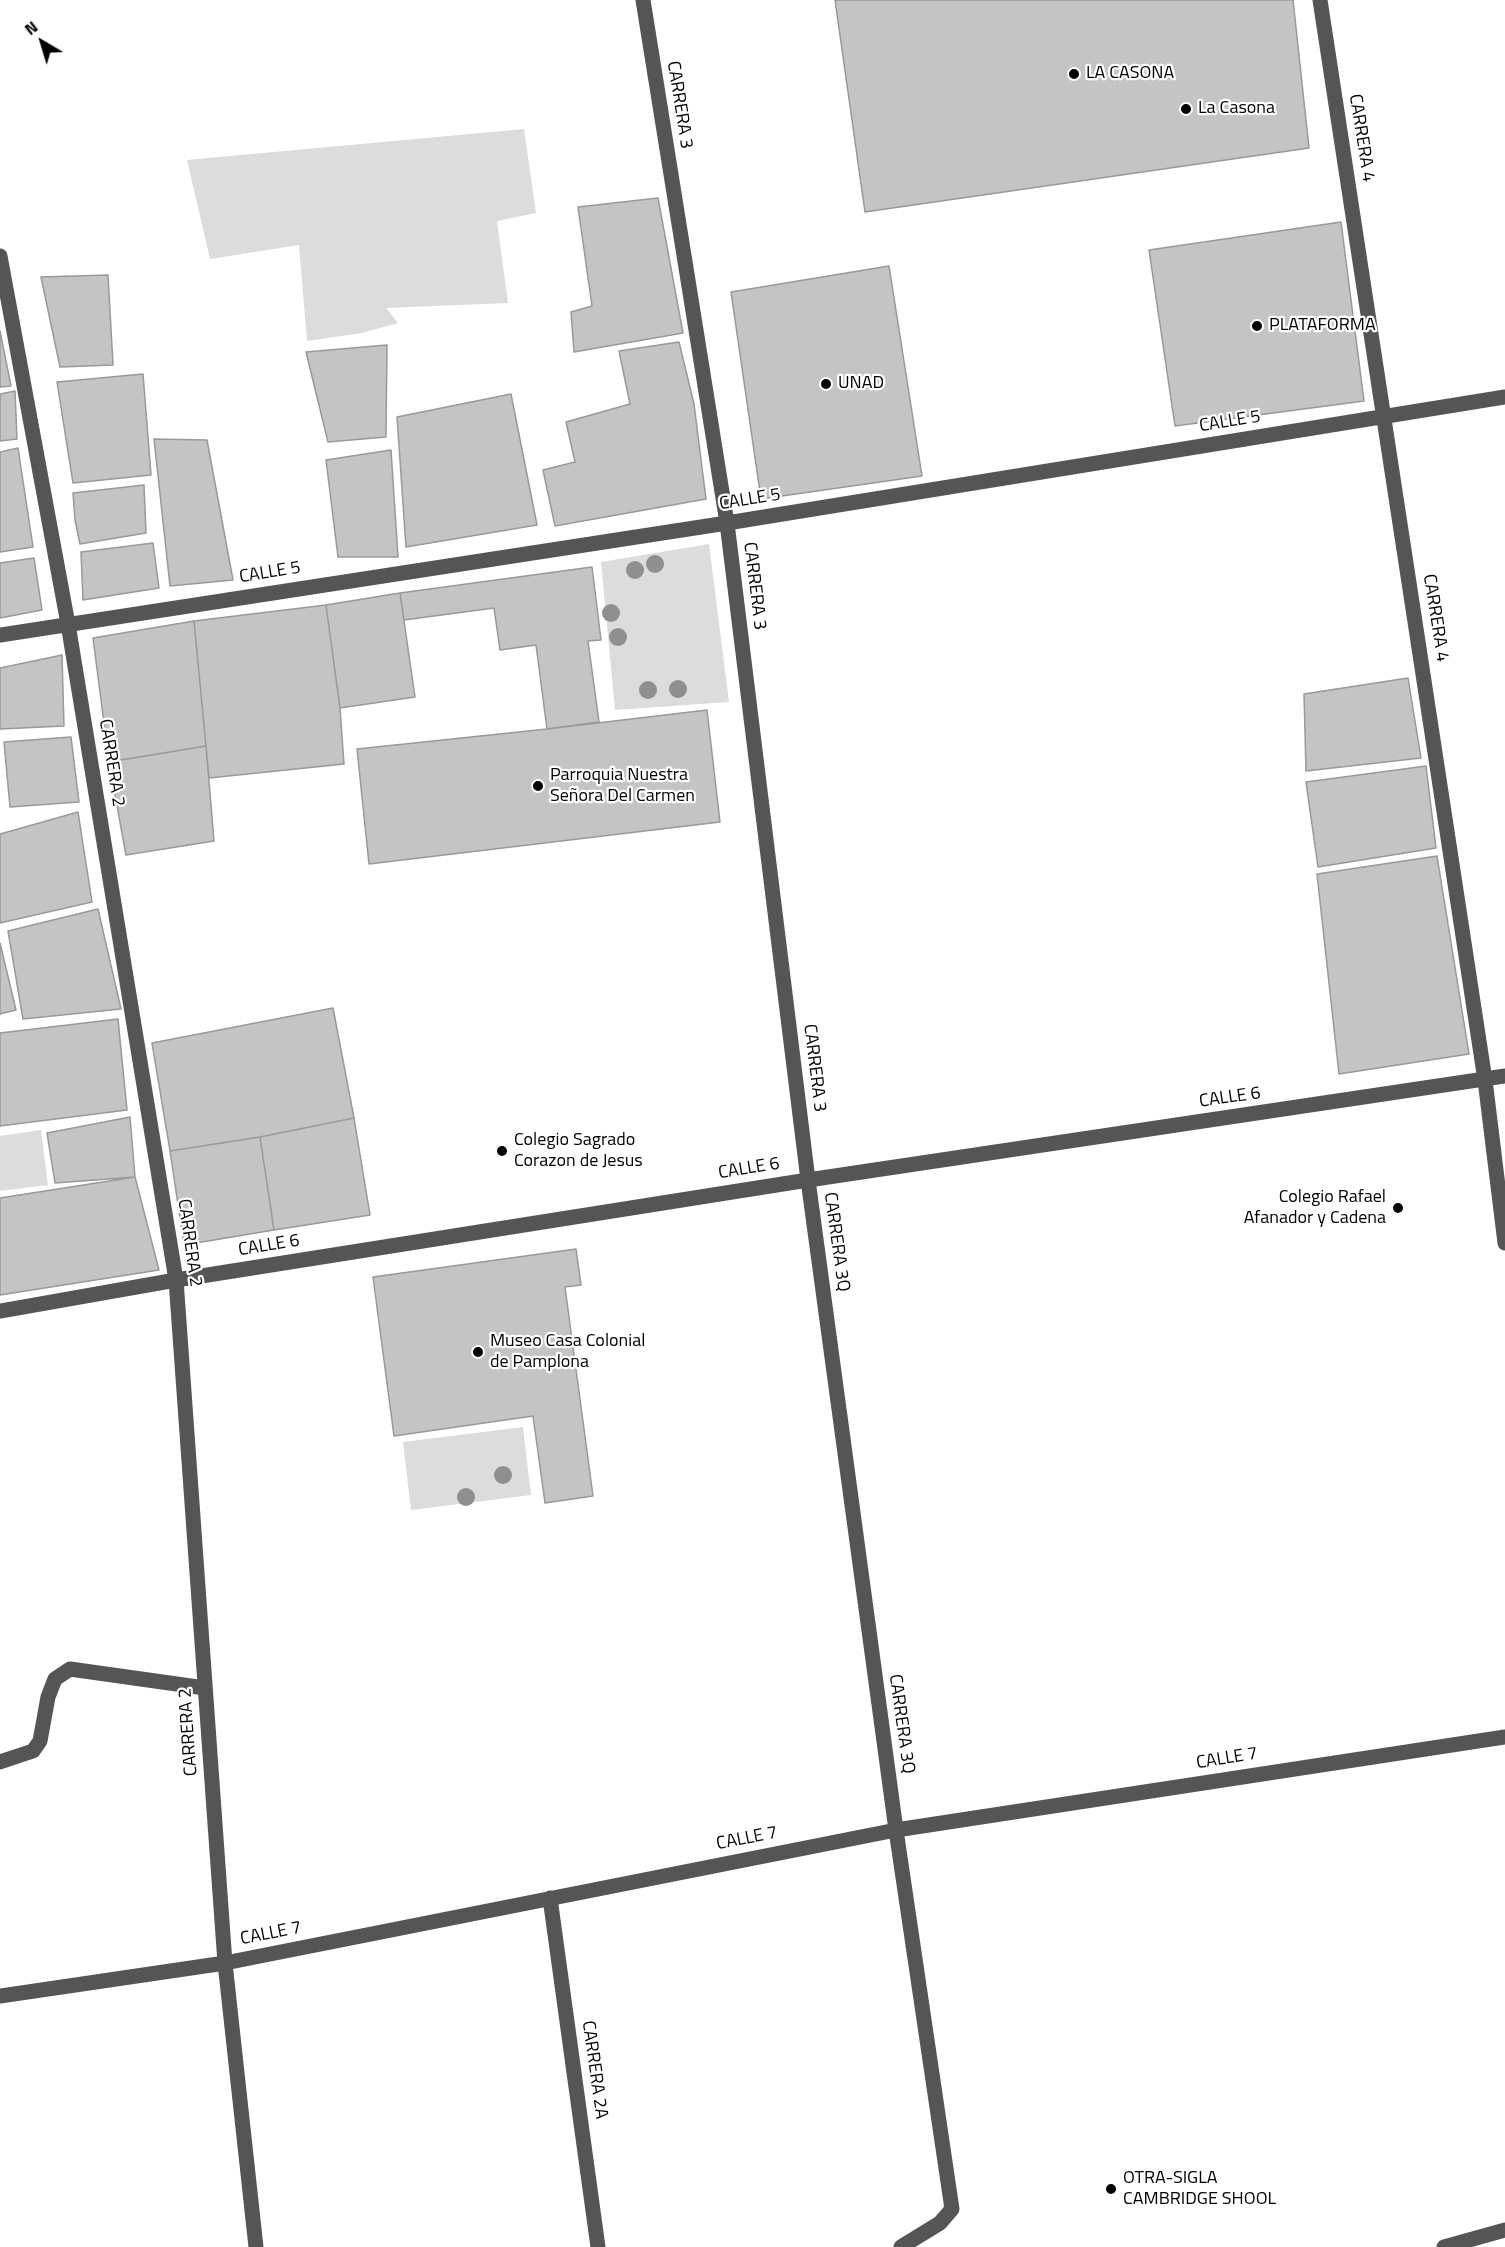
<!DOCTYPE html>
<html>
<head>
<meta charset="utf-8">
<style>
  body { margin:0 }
  #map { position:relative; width:1505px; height:2247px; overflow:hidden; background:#fff; font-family:"Titillium Web",sans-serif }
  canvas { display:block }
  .north { position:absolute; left:12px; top:12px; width:60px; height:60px; -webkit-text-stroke:4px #fff; paint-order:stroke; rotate:322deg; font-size:16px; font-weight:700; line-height:24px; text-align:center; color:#000 }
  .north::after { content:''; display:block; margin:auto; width:21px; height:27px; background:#000; clip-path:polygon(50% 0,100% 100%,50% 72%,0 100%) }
</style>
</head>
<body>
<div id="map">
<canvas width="1505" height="2247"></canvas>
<div class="north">N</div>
</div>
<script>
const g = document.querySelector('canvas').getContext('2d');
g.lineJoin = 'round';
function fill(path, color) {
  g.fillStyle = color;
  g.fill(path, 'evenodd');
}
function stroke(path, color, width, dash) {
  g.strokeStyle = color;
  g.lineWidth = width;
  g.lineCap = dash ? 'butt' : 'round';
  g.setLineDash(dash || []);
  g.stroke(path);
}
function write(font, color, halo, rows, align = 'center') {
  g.font = font + ' "Titillium Web",sans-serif';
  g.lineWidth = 4.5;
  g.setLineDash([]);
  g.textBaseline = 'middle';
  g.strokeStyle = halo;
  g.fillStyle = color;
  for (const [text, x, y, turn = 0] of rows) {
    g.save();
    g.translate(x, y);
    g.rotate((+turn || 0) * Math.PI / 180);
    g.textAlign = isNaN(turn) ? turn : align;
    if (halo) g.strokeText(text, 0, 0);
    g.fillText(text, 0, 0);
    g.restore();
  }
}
fill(new Path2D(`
  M524,129L536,213L497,221L508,303L386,308L398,323L362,333L307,341L299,245L210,259L187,160Z
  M709,544L729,702L615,710L601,562Z
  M41,1130L48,1185L0,1191V1136Z
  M523,1427L531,1495L411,1510L403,1442Z`), '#dcdcdc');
const building = new Path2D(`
  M835,0H1293L1309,148L865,212Z
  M658,198L683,333L574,352L571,312L592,306L578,207Z
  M1341,222L1364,401L1175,426L1149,250Z
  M889,266L922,476L761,499L731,292Z
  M108,275L113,365L60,367L41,277Z
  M0,331L11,386L0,387Z
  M679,342L694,404L706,499L555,526L543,470L575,462L566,422L630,404L619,351Z
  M387,345L386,437L328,442L306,352Z
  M143,374L151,475L73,483L57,382Z
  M15,391L17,439L0,441V394Z
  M511,394L537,525L406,547L397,417Z
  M154,439L207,440L233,580L170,586Z
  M18,448L33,547L0,552V452Z
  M391,450L398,557H338L326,460Z
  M144,485L146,533L80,544L75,520L73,493Z
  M153,543L159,588L83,600L81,552Z
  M34,558L42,610L0,618V563Z
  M592,567L601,640L588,641L599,722L547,729L536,645L500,650L494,608L404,620L400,593Z
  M400,593L415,697L340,708L326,605Z
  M326,605L340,708L344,764L209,778L194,621Z
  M194,621L206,746L109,762L93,638Z
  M62,655L64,726L0,729V668Z
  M1408,678L1421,758L1306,771L1304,694Z
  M707,710L720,822L369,864L357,749L547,729Z
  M71,737L79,802L10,807L4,742Z
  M206,746L214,841L126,855L109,762Z
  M1426,766L1436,848L1318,867L1306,782Z
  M78,812L92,902L0,923V834Z
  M1437,856L1469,1054L1339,1074L1317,874Z
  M98,909L121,1009L23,1019L8,931Z
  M0,943L16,1010L0,1014Z
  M333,1008L354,1118L260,1137L170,1151L152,1043Z
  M118,1019L127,1110L0,1126V1033Z
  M130,1117L135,1177L55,1183L47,1133Z
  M354,1118L370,1215L274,1230L260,1137Z
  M260,1137L274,1230L184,1245L170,1151Z
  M135,1177L159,1270L0,1295V1198Z
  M576,1249L581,1285L565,1287L593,1496L545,1503L533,1416L394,1436L373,1277Z`);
fill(building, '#c4c4c4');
stroke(building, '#999', 1.5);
stroke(new Path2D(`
  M643,0L727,523L808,1180L896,1830L952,2209L940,2223L901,2247
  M1320,0L1485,1080L1505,1243
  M0,256L68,624L176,1280L225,1963L256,2247
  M0,635L727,523L1505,397
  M0,1311L176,1280L808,1180L1505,1076
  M0,1762L33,1751L40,1741L48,1697L55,1679L70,1669L205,1688
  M550,1898L598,2247
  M0,1996L225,1963L896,1830L1505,1737
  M1444,2247L1505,2230`), '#555', 15);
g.fillStyle = '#8f8f8f';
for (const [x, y] of [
  [655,564],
  [635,570],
  [611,613],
  [618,637],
  [678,689],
  [648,690],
  [503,1475],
  [466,1497]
]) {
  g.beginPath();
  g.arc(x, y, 9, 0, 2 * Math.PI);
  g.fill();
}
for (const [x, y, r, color] of [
  [1074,74,6,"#000"],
  [1186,109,6,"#000"],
  [1257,326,6,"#000"],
  [826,384,6,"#000"],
  [538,786,6,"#000"],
  [502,1151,6,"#000"],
  [1398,1208,6,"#000"],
  [478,1352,6,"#000"],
  [1111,2189,6,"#000"]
]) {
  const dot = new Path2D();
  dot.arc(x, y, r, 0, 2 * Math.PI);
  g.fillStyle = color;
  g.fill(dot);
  stroke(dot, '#fff', 2);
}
write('18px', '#000', '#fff', [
  ["LA CASONA",1086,74],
  ["La Casona",1198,109],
  ["PLATAFORMA",1269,326],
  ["UNAD",838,384],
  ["Parroquia Nuestra",550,776],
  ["Señora Del Carmen",550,797],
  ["Colegio Sagrado",514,1141],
  ["Corazon de Jesus",514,1162],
  ["Colegio Rafael",1386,1198,"right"],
  ["Afanador y Cadena",1386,1219,"right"],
  ["Museo Casa Colonial",490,1342],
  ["de Pamplona",490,1363],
  ["OTRA-SIGLA",1123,2179],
  ["CAMBRIDGE SHOOL",1123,2200]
], 'left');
write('18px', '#000', '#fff', [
  ["CARRERA 3",679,105,81],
  ["CARRERA 4",1361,138,81],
  ["CALLE 5",1230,422,-9],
  ["CALLE 5",750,500,-9],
  ["CALLE 5",270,573,-9],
  ["CARRERA 3",754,586,83],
  ["CARRERA 4",1435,618,81],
  ["CARRERA 2",111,763,81],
  ["CARRERA 3",814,1068,83],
  ["CALLE 6",1230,1098,-8],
  ["CALLE 6",749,1169,-9],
  ["CARRERA 3Q",836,1242,82],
  ["CARRERA 2",189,1243,82],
  ["CALLE 6",269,1246,-9],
  ["CARRERA 3Q",901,1724,82],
  ["CARRERA 2",189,1732,-94],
  ["CALLE 7",1227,1759,-9],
  ["CALLE 7",747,1839,-11],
  ["CALLE 7",271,1934,-11],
  ["CARRERA 2A",594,2070,82]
]);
</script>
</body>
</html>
